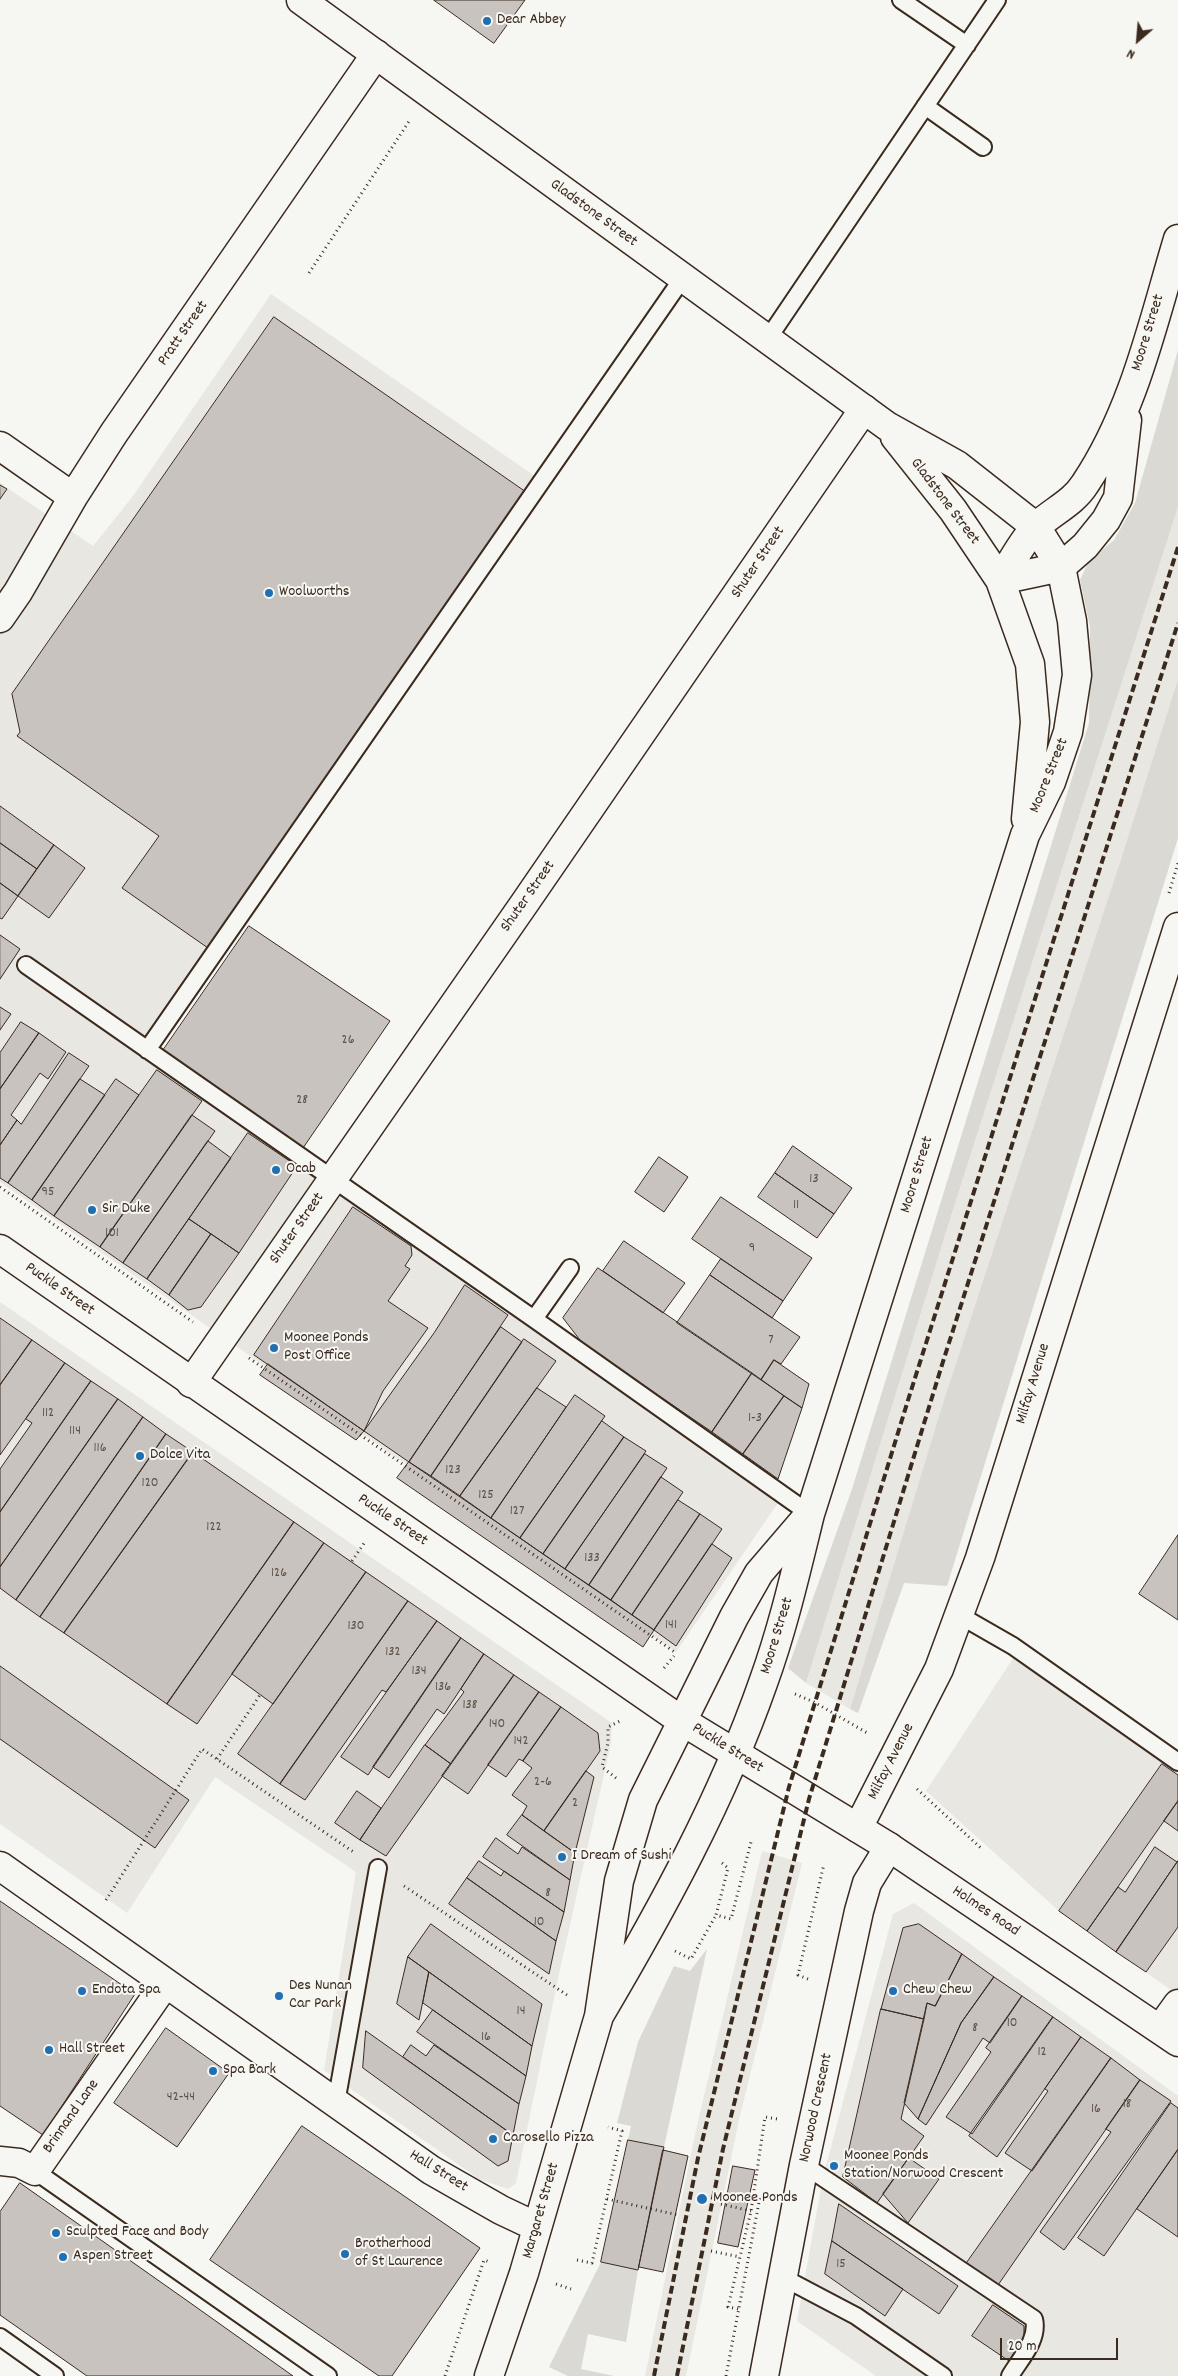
<!DOCTYPE html>
<html>
<head>
<meta charset="utf-8">
<style>
  body { margin:0 }
  #map { position:relative; width:1178px; height:2376px; overflow:hidden; background:#f6f6f2; font-family:Dekko,sans-serif }
  canvas { display:block }
  .north { position:absolute; left:1113px; top:15px; width:50px; height:50px; -webkit-text-stroke:4px #f6f6f2; paint-order:stroke; rotate:207deg; font-size:14px; font-weight:700; line-height:20px; text-align:center; color:#3b2a1e }
  .north::after { content:''; display:block; margin:auto; width:18px; height:22px; background:#3b2a1e; clip-path:polygon(50% 0,100% 100%,50% 72%,0 100%) }
  .scale { position:absolute; left:1000px; top:2338px; width:118px; height:22px; box-sizing:border-box; border:2px solid #3b2a1e; border-top:0; padding-left:6px; font-size:15px; line-height:18px; white-space:nowrap; color:#3b2a1e; -webkit-text-stroke:4px #f6f6f2; paint-order:stroke }
</style>
</head>
<body>
<div id="map">
<canvas width="1178" height="2376"></canvas>
<div class="north">N</div>
<div class="scale">20 m</div>
</div>
<script>
const g = document.querySelector('canvas').getContext('2d');
g.lineJoin = 'round';
function fill(path, color) {
  g.fillStyle = color;
  g.fill(path, 'evenodd');
}
function stroke(path, color, width, dash) {
  g.strokeStyle = color;
  g.lineWidth = width;
  g.lineCap = dash ? 'butt' : 'round';
  g.setLineDash(dash || []);
  g.stroke(path);
}
function write(font, color, halo, rows, align = 'center') {
  g.font = font + ' Dekko,sans-serif';
  g.lineWidth = 4;
  g.setLineDash([]);
  g.textBaseline = 'middle';
  g.strokeStyle = halo;
  g.fillStyle = color;
  for (const [text, x, y, turn = 0] of rows) {
    g.save();
    g.translate(x, y);
    g.rotate((+turn || 0) * Math.PI / 180);
    g.textAlign = isNaN(turn) ? turn : align;
    if (halo) g.strokeText(text, 0, 0);
    g.fillText(text, 0, 0);
    g.restore();
  }
}
fill(new Path2D(`
  M271,294L539,479L138,1050L780,1500L676,1652L0,1182V483L93,546L133,496Z
  M1178,507V679L1120,862L941,1409L850,1709L806,1683L952,1213Z
  M0,1302L612,1723L611,1743L560,1969L516,2183L508,2189L479,2179L324,2070L356,1872L215,1777L127,1913L0,1824Z
  M1016,1654L1178,1752V1995L1059,1911L926,1791Z
  M762,1851L802,1863L739,2120L686,2376H645L696,2130Z
  M914,1903L1178,2096V2376H876L797,2321L823,2177L893,1914Z`), '#e8e7e2');
fill(new Path2D(`
  M1178,350V507L952,1213L806,1683L788,1668L852,1489L1089,723L1090,627L1080,580L1089,561L1114,540L1135,503Z
  M1178,679V838L947,1586L904,1583L858,1713L850,1709L941,1409L1120,862Z
  M707,1949L664,2147L628,2140L631,2126L617,2123L638,2042L674,1966L690,1971Z
  M601,2262L638,2270L626,2342L588,2334L581,2369L614,2376H568L549,2367Z`), '#dad9d3');
const building = new Path2D(`
  M434,0H525L494,43Z
  M274,317L526,492L208,948L122,888L159,836L17,736L20,732L12,694Z
  M0,485L7,489L0,499Z
  M0,806L54,845L37,869L0,843Z
  M0,843L37,869L18,896L0,883Z
  M54,845L85,868L49,918L18,896Z
  M0,883L18,896L2,919L0,918Z
  M249,926L390,1021L303,1148L162,1052Z
  M0,935L20,949L0,979Z
  M0,1007L11,1014L0,1030Z
  M21,1022L39,1033L0,1089V1053Z
  M39,1033L66,1052L48,1079L40,1073L11,1115L17,1120L0,1145V1089Z
  M69,1053L89,1066L8,1183L0,1178V1145L17,1120L21,1124Z
  M157,1070L202,1101L100,1247L54,1216Z
  M80,1079L105,1095L32,1200L8,1183Z
  M116,1079L139,1095L54,1216L32,1200Z
  M192,1115L215,1131L123,1263L100,1247Z
  M248,1133L297,1166L239,1253L189,1219Z
  M208,1141L231,1158L147,1279L123,1263Z
  M793,1146L852,1188L834,1214L775,1173Z
  M659,1157L688,1177L664,1212L635,1192Z
  M775,1173L834,1214L817,1238L758,1197Z
  M721,1197L812,1258L783,1301L692,1239Z
  M353,1207L411,1246L412,1255L405,1266L410,1269L388,1301L428,1328L383,1391L364,1431L254,1355Z
  M189,1219L211,1234L169,1295L147,1279Z
  M211,1234L239,1253L201,1307L188,1310L169,1295Z
  M624,1241L685,1283L663,1313L603,1271Z
  M721,1259L783,1301L772,1318L710,1275Z
  M598,1268L752,1373L712,1432L583,1344L563,1318Z
  M710,1275L800,1337L781,1364L774,1360L761,1380L677,1323Z
  M465,1285L508,1315L409,1462L364,1431L434,1333Z
  M0,1318L32,1340L0,1385Z
  M501,1327L522,1342L431,1476L409,1462Z
  M524,1339L556,1361L460,1496L431,1476Z
  M32,1340L65,1363L0,1455V1385Z
  M774,1360L809,1384L802,1408L761,1380Z
  M65,1363L91,1381L0,1512V1469L32,1423L26,1419Z
  M268,1364L364,1431L356,1440L260,1375Z
  M752,1373L784,1396L743,1454L712,1432Z
  M91,1381L118,1399L0,1567V1512Z
  M537,1388L566,1407L491,1518L460,1496Z
  M575,1395L605,1416L520,1538L491,1518Z
  M784,1396L802,1408L778,1479L743,1454Z
  M118,1399L143,1417L16,1600L0,1588V1567Z
  M143,1417L166,1434L40,1617L16,1600Z
  M602,1421L624,1437L543,1554L520,1538Z
  M166,1434L193,1452L64,1633L40,1617Z
  M624,1437L646,1451L565,1569L543,1554Z
  M193,1452L294,1522L167,1704L64,1633Z
  M645,1454L667,1468L589,1585L565,1569Z
  M409,1462L654,1630L643,1647L397,1478Z
  M661,1477L683,1492L611,1600L589,1585Z
  M678,1500L700,1514L632,1615L611,1600Z
  M700,1514L722,1529L654,1630L632,1615Z
  M294,1522L324,1543L197,1724L167,1704Z
  M1178,1535V1620L1139,1594Z
  M324,1543L366,1572L273,1704L232,1674Z
  M712,1544L732,1558L676,1646L654,1630Z
  M366,1572L408,1601L280,1784L238,1754Z
  M408,1601L437,1621L386,1692L382,1690L305,1800L280,1784Z
  M437,1621L461,1638L368,1775L341,1757Z
  M461,1638L484,1654L444,1714L437,1709L389,1778L373,1767Z
  M484,1654L514,1675L451,1764L425,1745L464,1692L461,1689Z
  M0,1666L189,1800L155,1848L0,1739Z
  M514,1675L539,1692L468,1794L442,1776Z
  M539,1692L561,1707L523,1761L519,1759L506,1777L488,1765Z
  M561,1707L598,1733L600,1751L544,1831L522,1815L527,1806L512,1795L532,1768L523,1761Z
  M425,1745L451,1764L386,1856L360,1840Z
  M1162,1764L1178,1775V1801L1087,1931L1059,1911Z
  M586,1771L594,1777L575,1853L544,1831Z
  M357,1791L381,1808L360,1840L335,1823Z
  M1178,1801V1831L1164,1821Z
  M522,1815L575,1853L570,1880L507,1835Z
  M496,1838L518,1854L522,1847L570,1880L564,1912L483,1857Z
  M1155,1847L1177,1862L1116,1952L1087,1931L1118,1887L1125,1892Z
  M479,1861L501,1876L504,1871L564,1912L556,1941L467,1878Z
  M1178,1861V1927L1146,1972L1116,1952Z
  M467,1878L556,1941L549,1974L449,1904Z
  M0,1901L135,1994L43,2135L0,2106Z
  M431,1924L542,2004L532,2046L408,1957Z
  M919,1924L962,1954L935,2006L927,2003L924,2019L881,2009L903,1928Z
  M962,1954L994,1977L961,2023L918,2119L904,2103L927,2003L935,2006Z
  M408,1957L429,1972L419,2020L397,2004Z
  M429,1972L532,2046L526,2076L423,2003Z
  M994,1977L1022,1996L990,2043L983,2038L926,2125L918,2119L961,2023Z
  M1022,1996L1053,2017L972,2134L946,2117L991,2052L986,2048Z
  M881,2009L924,2019L901,2119L924,2136L877,2203L843,2177Z
  M433,2010L526,2076L519,2104L417,2032Z
  M1053,2017L1081,2037L997,2157L969,2136Z
  M166,2028L229,2073L177,2147L114,2103Z
  M366,2031L513,2135L508,2161L498,2166L363,2068Z
  M1081,2037L1111,2058L1032,2171L1005,2153L1048,2091L1045,2089Z
  M411,2045L426,2056L434,2045L519,2104L513,2135L403,2057Z
  M1111,2058L1140,2080L998,2285L966,2264Z
  M1140,2080L1171,2101L1064,2250L1040,2232L1111,2132L1106,2129Z
  M1171,2103L1178,2108V2149L1104,2256L1078,2238Z
  M302,2126L480,2248L392,2376H379L210,2260Z
  M628,2140L664,2147L638,2270L601,2262Z
  M663,2150L688,2156L663,2272L639,2267Z
  M1178,2150V2237L1137,2209Z
  M909,2158L939,2179L908,2223L883,2194Z
  M733,2166L755,2170L738,2247L718,2243Z
  M20,2183L189,2302L293,2376H87L0,2315V2212Z
  M839,2204L958,2286L939,2314L832,2241Z
  M832,2241L903,2289L885,2316L825,2274Z
  M993,2305L1024,2326V2337L1009,2361L972,2336Z`);
fill(building, '#c8c3be');
stroke(building, '#3b2a1e', 1);
const service = new Path2D(`
  M901,0L967,45
  M925,106L983,147
  M767,340L997,0
  M26,965L534,1319L810,1514
  M147,1050L682,279
  M534,1319L570,1268
  M959,1615L1013,1646L1178,1762
  M336,2103L378,1868
  M804,2165L1034,2319C1039,2340 1020,2359 1010,2376
  M35,2171L328,2376
  M782,2277L856,2316L943,2376
  M0,2337L55,2376`);
const minor = new Path2D(`
  M0,446L73,497
  M0,618L18,592L73,497L114,433L376,54
  M191,1383L524,904L864,409
  M858,1828L939,1669L980,1558L1178,927
  M0,1866L431,2170L501,2210L537,2227
  M1160,2029L1178,2004
  M0,2161L19,2163L35,2171L165,1984
  M764,2376L804,2165L859,1911L867,1883L889,1847`);
const tertiary = new Path2D(`
  M301,0L887,426L957,465L1036,527L1061,567L1072,621L1077,675L1068,732L1051,782L1025,835L810,1514C796,1571 783,1628 763,1683C722,1800 662,1909 599,2016
  M895,437L953,510L1000,580L1030,664L1035,722L1026,819
  M1000,580C1011,564 1023,539 1037,526C1053,511 1073,503 1085,484C1134,411 1153,322 1178,239
  M1000,580L1061,567L1085,546L1106,520L1118,498L1127,420
  M0,1249L682,1721L889,1847L1178,2042
  M489,2376L524,2273L599,2016L619,1881L643,1800L734,1617L759,1573L807,1517`);
stroke(service, '#3b2a1e', 20);
stroke(minor, '#3b2a1e', 31);
stroke(tertiary, '#3b2a1e', 31);
stroke(new Path2D(`
  M309,273L410,120
  M1169,893L1178,863
  M0,1187L193,1322
  M249,1358L676,1653
  M352,1561L365,1542
  M664,1668L674,1656
  M795,1694L814,1702L869,1734
  M217,1759L260,1695
  M616,1778L602,1767L608,1743V1727L620,1721
  M917,1789L983,1850
  M722,1863L728,1868L716,1915L731,1919L751,1842
  M404,1886L567,1995
  M106,1900L202,1749L355,1853
  M675,1951L691,1959L716,1915
  M808,1979L798,1975L824,1864
  M607,2199L678,2215
  M721,2204L751,2211
  M711,2251L740,2257
  M577,2260L592,2263L622,2131L608,2127
  M556,2284L571,2289
  M738,2309L728,2307L751,2211L765,2117L777,2119
  M445,2376L484,2260L490,2262
  M726,2376L760,2197`), '#3b2a1e', 3, [1, 4]);
stroke(service, '#f6f6f2', 16);
stroke(minor, '#f6f6f2', 28);
stroke(tertiary, '#f6f6f2', 28);
stroke(new Path2D(`
  M654,2376L698,2158L789,1787L909,1397L1178,547
  M677,2376L723,2149L809,1799L941,1368L1178,623`), '#3b2a1e', 4, [8, 4]);
for (const [x, y, r, color] of [
  [487,21,5,"#1f6fb2"],
  [269,593,5,"#1f6fb2"],
  [276,1170,5,"#1f6fb2"],
  [92,1210,5,"#1f6fb2"],
  [274,1348,5,"#1f6fb2"],
  [140,1456,5,"#1f6fb2"],
  [562,1857,5,"#1f6fb2"],
  [82,1991,5,"#1f6fb2"],
  [893,1991,5,"#1f6fb2"],
  [279,1996,5,"#1f6fb2"],
  [49,2050,5,"#1f6fb2"],
  [213,2071,5,"#1f6fb2"],
  [493,2139,5,"#1f6fb2"],
  [834,2166,5,"#1f6fb2"],
  [702,2199,6,"#1f6fb2"],
  [56,2233,5,"#1f6fb2"],
  [345,2254,5,"#1f6fb2"],
  [63,2257,5,"#1f6fb2"]
]) {
  const dot = new Path2D();
  dot.arc(x, y, r, 0, 2 * Math.PI);
  g.fillStyle = color;
  g.fill(dot);
  stroke(dot, '#f6f6f2', 2);
}
write('14px', '#5e5046', null, [
  ["26",348,1041],
  ["28",302,1101],
  ["13",814,1180],
  ["95",48,1193],
  ["11",796,1206],
  ["101",112,1234],
  ["9",752,1249],
  ["7",771,1341],
  ["112",48,1414],
  ["1-3",755,1419],
  ["114",75,1432],
  ["116",100,1449],
  ["123",453,1471],
  ["120",150,1484],
  ["125",486,1496],
  ["127",517,1512],
  ["122",214,1528],
  ["133",592,1559],
  ["126",279,1574],
  ["141",671,1626],
  ["130",356,1627],
  ["132",393,1653],
  ["134",419,1672],
  ["136",443,1688],
  ["138",470,1706],
  ["140",497,1725],
  ["142",521,1742],
  ["2-6",543,1783],
  ["2",575,1804],
  ["8",548,1894],
  ["10",539,1923],
  ["14",521,2012],
  ["10",1012,2024],
  ["8",975,2029],
  ["16",486,2038],
  ["12",1042,2053],
  ["42-44",181,2098],
  ["18",1127,2105],
  ["16",1096,2110],
  ["15",841,2265]
]);
write('16px', '#3b2a1e', '#f6f6f2', [
  ["Dear Abbey",497,21],
  ["Woolworths",279,593],
  ["Ocab",286,1170],
  ["Sir Duke",102,1210],
  ["Moonee Ponds",284,1339],
  ["Post Office",284,1357],
  ["Dolce Vita",150,1456],
  ["I Dream of Sushi",572,1857],
  ["Des Nunan",289,1987],
  ["Car Park",289,2005],
  ["Endota Spa",92,1991],
  ["Chew Chew",903,1991],
  ["Hall Street",59,2050],
  ["Spa Bark",223,2071],
  ["Carosello Pizza",503,2139],
  ["Moonee Ponds",844,2157],
  ["Station/Norwood Crescent",844,2175],
  ["Moonee Ponds",713,2199],
  ["Sculpted Face and Body",66,2233],
  ["Brotherhood",355,2245],
  ["of St Laurence",355,2263],
  ["Aspen Street",73,2257]
], 'left');
write('16px', '#3b2a1e', '#f6f6f2', [
  ["Gladstone Street",593,214,36],
  ["Moore Street",1149,333,-73],
  ["Pratt Street",184,334,-55],
  ["Gladstone Street",944,502,53],
  ["Shuter Street",759,563,-56],
  ["Moore Street",1050,776,-68],
  ["Shuter Street",529,897,-55],
  ["Moore Street",918,1175,-73],
  ["Shuter Street",298,1229,-55],
  ["Puckle Street",59,1290,35],
  ["Milfay Avenue",1034,1384,-73],
  ["Puckle Street",392,1521,34],
  ["Moore Street",778,1636,-73],
  ["Puckle Street",727,1749,32],
  ["Milfay Avenue",892,1762,-63],
  ["Holmes Road",985,1912,34],
  ["Norwood Crescent",817,2108,-78],
  ["Brinnand Lane",72,2117,-55],
  ["Hall Street",438,2172,32],
  ["Margaret Street",542,2211,-74]
]);
</script>
</body>
</html>
